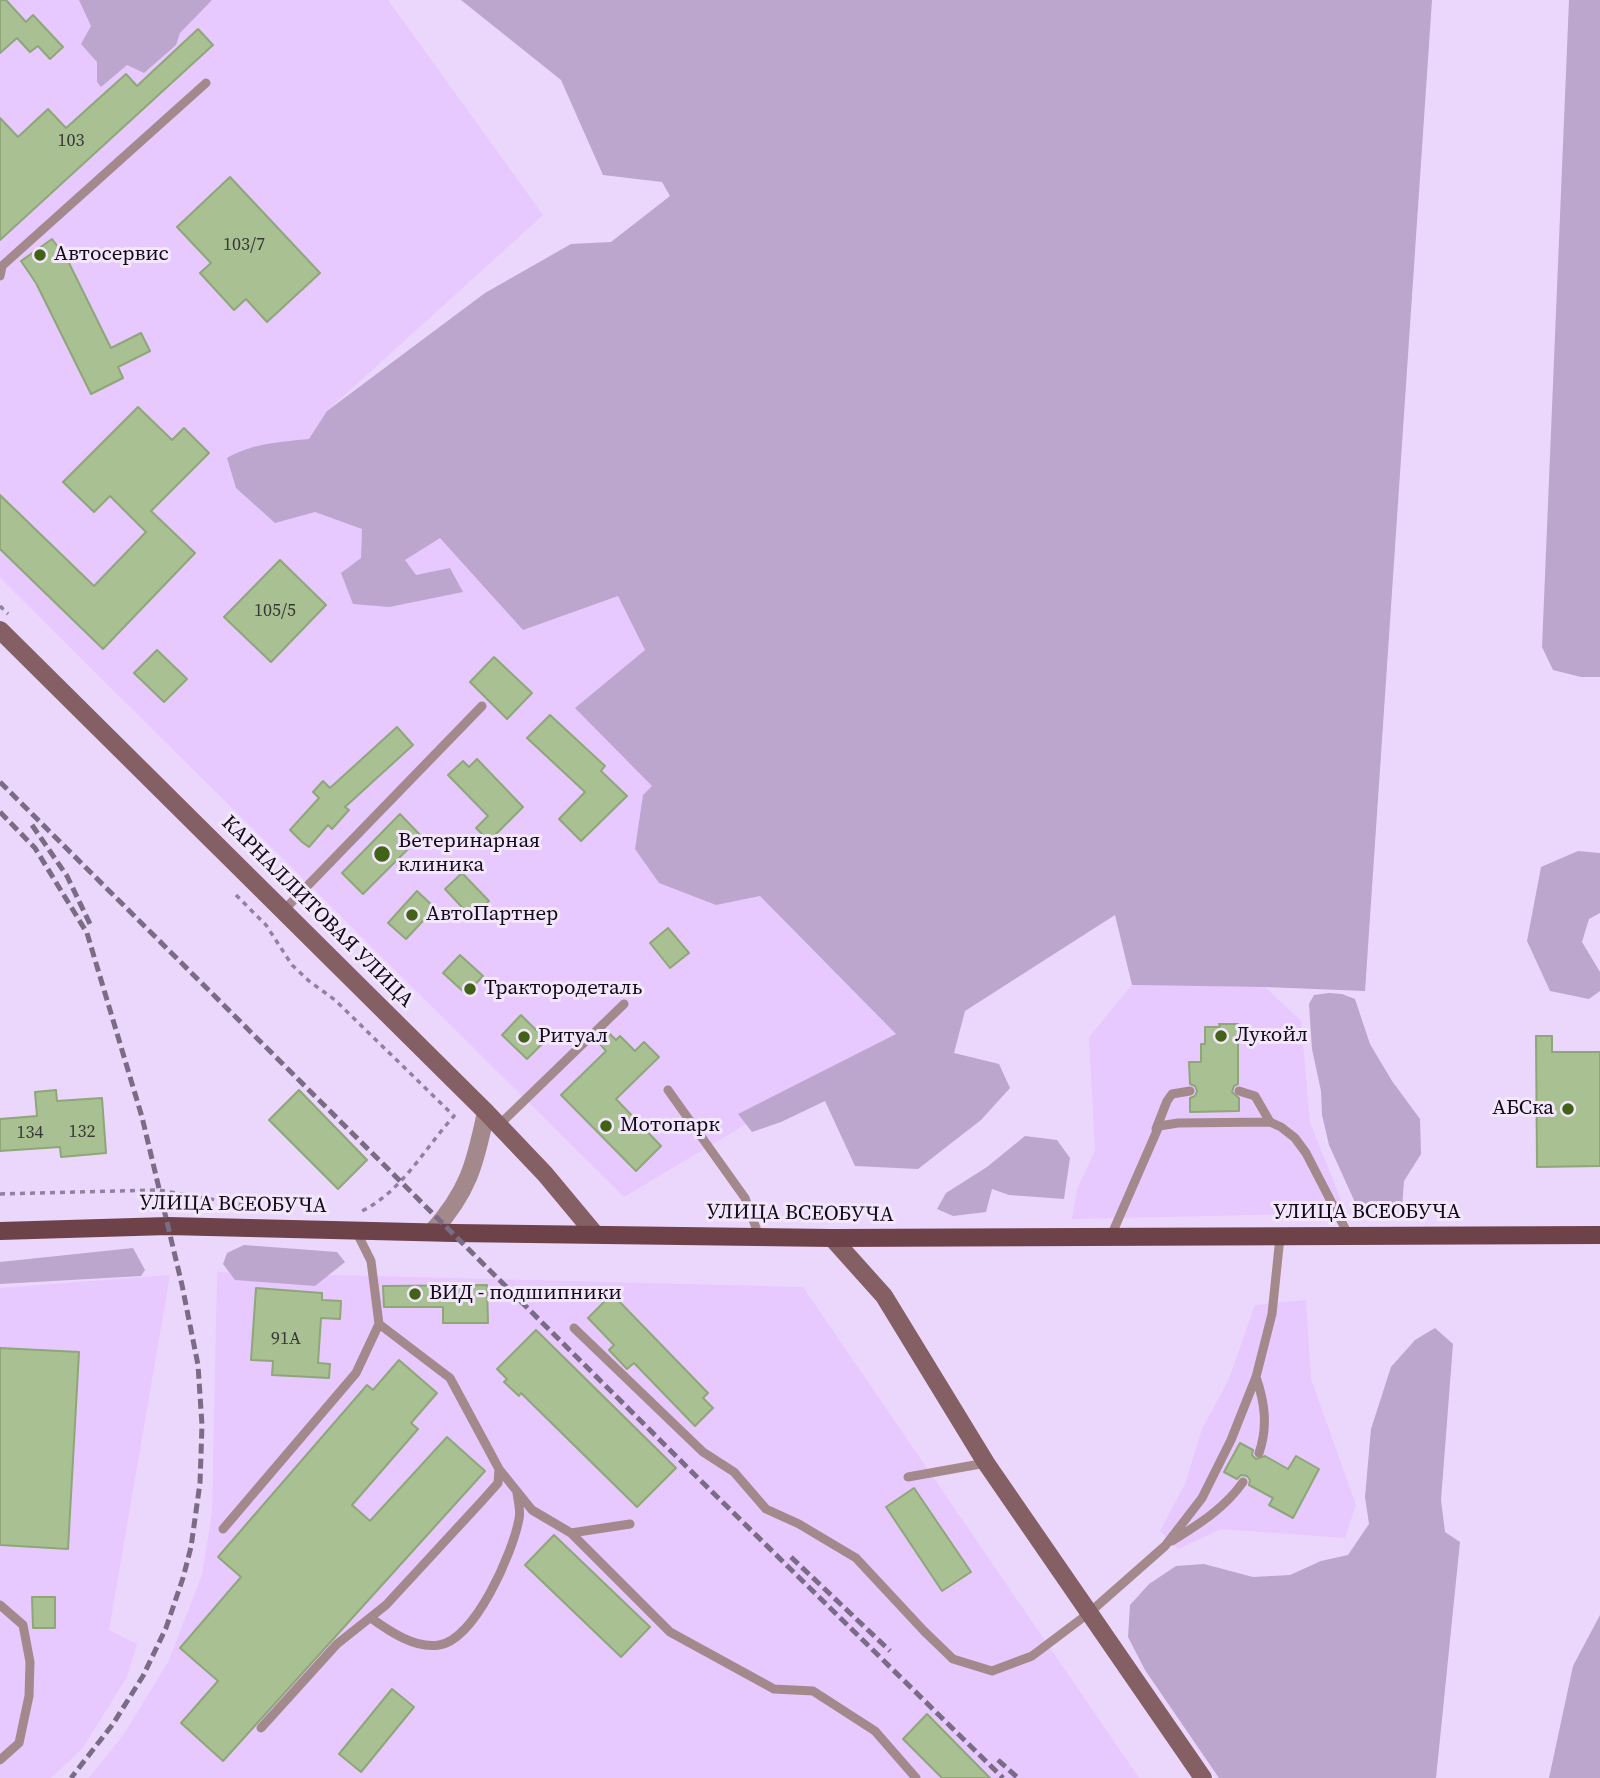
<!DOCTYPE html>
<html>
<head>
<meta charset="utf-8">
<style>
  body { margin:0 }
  canvas { display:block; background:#ebd6fc }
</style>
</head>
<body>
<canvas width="1600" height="1778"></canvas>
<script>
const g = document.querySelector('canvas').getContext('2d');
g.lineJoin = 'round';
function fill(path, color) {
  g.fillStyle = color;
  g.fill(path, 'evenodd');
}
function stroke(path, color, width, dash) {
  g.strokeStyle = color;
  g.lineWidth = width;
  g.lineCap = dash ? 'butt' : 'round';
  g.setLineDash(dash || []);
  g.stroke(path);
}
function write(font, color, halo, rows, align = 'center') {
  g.font = font + ' "Source Serif 4",serif';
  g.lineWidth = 6;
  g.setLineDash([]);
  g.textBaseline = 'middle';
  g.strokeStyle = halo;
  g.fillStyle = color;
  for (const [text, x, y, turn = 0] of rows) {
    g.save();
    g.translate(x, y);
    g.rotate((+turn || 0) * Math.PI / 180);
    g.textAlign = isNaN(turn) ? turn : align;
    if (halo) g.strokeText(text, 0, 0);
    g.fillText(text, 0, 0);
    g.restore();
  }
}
fill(new Path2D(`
  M0,0H388L543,215L327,411L618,596L645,650L576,708L897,1034L624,1197L0,578Z
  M1132,985L1265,987L1301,1021L1310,1122L1346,1213L1072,1219L1077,1189L1095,1151L1089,1037Z
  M217,1272L803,1287L1139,1778H89L124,1734L168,1662L202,1575L212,1512Z
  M170,1275L109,1630L137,1644L127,1677L82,1749L51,1778H0V1288Z
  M1306,1300L1311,1379L1356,1505L1345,1538L1221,1529L1178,1549L1160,1531L1185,1484L1202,1429L1229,1379L1255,1305Z`), '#e7c9ff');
fill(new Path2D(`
  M79,0H212L180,33L176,45L144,73L127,65L101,87L97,82V62L81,44L91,26Z
  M461,0H1432L1365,991L1265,987L1132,985L1115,915L965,1011L954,1053L999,1064L1010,1088L981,1120L918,1169L855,1166L825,1101L781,1122L752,1132L738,1114L896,1034L760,896L716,905L659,883L635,849L643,795L652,786L575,708L645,650L618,596L523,630L440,538L405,560L416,575L450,568L463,592L389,607L353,604L341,573L361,558L362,529L315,512L275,523L236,488L227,458C253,443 280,442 309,439L327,411L485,293L571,244L611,242L670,196L662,182L603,175L561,80Z
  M1569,0H1600V677H1581L1553,670L1542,647Z
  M1578,851L1600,853V913L1589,919L1582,942L1600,972V991L1589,999L1550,991L1527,941L1541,867Z
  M1329,993L1342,994L1355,999L1370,1044L1392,1081L1420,1119L1421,1154L1404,1181L1402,1207L1358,1209L1329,1145L1322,1115L1321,1091L1312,1049L1309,1004L1314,995Z
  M1025,1136L1057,1140L1070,1158L1064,1199L1009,1195L992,1189L986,1212L953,1216L937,1209L946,1193L987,1167Z
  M244,1245L337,1252L345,1262L315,1286L235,1280L223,1264L227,1253Z
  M133,1248L145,1270L141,1276L0,1284V1262Z
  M1435,1328L1453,1344L1441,1500L1445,1532L1460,1542L1436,1778H1219L1145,1670L1128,1637L1130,1605L1149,1584L1176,1566L1204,1564L1253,1577L1290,1575L1321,1561L1348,1555L1369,1524L1365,1497L1371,1429L1391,1367L1415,1340Z
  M1600,1615V1778H1549L1573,1666Z`), '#bca6ce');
const building = new Path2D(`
  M0,0H6L26,22L33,15L63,47L50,59L38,46L30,52L17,38L0,53Z
  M198,29L213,45L0,240V118L18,137L48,109L66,128L126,74L137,86Z
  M230,177L320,273L267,322L246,299L234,310L200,273L211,263L177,227Z
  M52,239L67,259L111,348L141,333L150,351L118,367L123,378L91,394L36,283L21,261Z
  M138,407L172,440L184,428L209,453L151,511L195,553L103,649L0,549V495L94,586L146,532L110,496L94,512L63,482Z
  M280,560L326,605L271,662L224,617Z
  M157,650L187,679L164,702L134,673Z
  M494,657L532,693L507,719L470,682Z
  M550,715L605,766L601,771L627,796L581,841L559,819L585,792L527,738Z
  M397,727L413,745L345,807L349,810L332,829L328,825L309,847L302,842L290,830L319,798L313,792L323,781L330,788Z
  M477,759L523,807L489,841L476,828L488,816L448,775L463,761L469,767Z
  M400,814L421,836L363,894L342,873Z
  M462,873L489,901L472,918L445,889Z
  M417,891L435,908L406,939L388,923Z
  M668,928L689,953L670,968L650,943Z
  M460,955L483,976L466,994L443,973Z
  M521,1015L546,1040L527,1059L502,1035Z
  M1219,1024H1238V1084L1234,1086L1232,1092L1239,1098V1111L1190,1112V1098L1195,1096L1197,1091L1195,1086L1190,1084L1189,1062H1201V1044H1205V1027H1220Z
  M610,1034L616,1040L620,1036L635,1051L644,1042L659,1057L616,1099L661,1146L636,1171L561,1095L606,1051L600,1044Z
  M1536,1036H1552V1052H1600V1166L1537,1167Z
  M56,1090L57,1101L102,1098L106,1153L61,1157L60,1147L0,1151V1119L37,1116L35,1092Z
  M299,1090L367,1160L338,1189L269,1120Z
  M487,1285L488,1323H443V1307H384L383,1286Z
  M256,1288L322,1293V1300L341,1301L340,1319L321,1318L318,1363L330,1364L329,1378L272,1375L273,1361L251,1360Z
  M612,1294L708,1393L703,1398L713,1408L695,1426L634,1363L627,1369L609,1350L614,1345L588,1318Z
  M536,1330L676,1468L637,1507L521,1393L519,1396L504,1382L507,1379L497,1369Z
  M0,1348L79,1352L68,1549L0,1545Z
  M399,1360L437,1393L411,1423L418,1429L352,1505L370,1521L447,1437L485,1471L223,1761L181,1723L218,1681L180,1648L241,1577L218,1557L367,1385L373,1390Z
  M1240,1443L1253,1450L1252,1455L1256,1459L1265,1456L1288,1469L1296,1456L1319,1469L1293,1518L1269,1505L1273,1498L1249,1485L1250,1480L1247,1476L1241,1475L1237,1479L1224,1472Z
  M914,1488L971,1572L942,1591L886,1507Z
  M554,1535L650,1627L621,1657L525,1565Z
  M32,1597H55V1628H33Z
  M392,1689L414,1707L361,1772L339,1754Z
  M927,1714L990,1778H942L903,1739Z`);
fill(building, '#a9c192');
stroke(building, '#8ea678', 2);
stroke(new Path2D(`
  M0,606L8,614
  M236,895L266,925L292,965L309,981L335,1000L454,1116C424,1149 402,1192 360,1212
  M0,1194L159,1190L262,1208L290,1210`), '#91819e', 3.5, [5, 5]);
stroke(new Path2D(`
  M0,276L2,266L206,83
  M284,910L482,706
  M668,1090L745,1198L759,1236
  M1239,1091L1255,1096L1270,1122
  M499,1125L624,1004
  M1156,1129L1167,1101L1172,1094L1190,1091
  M356,1231L371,1261L379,1324L450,1378L499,1469L532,1510L571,1533L670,1632L774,1689L813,1691L875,1731L916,1778
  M1111,1236L1159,1126L1178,1123L1270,1122L1281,1127L1295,1138L1306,1153L1349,1236
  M574,1328L703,1452L734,1472L766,1509L799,1524L856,1558L924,1631L953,1659L992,1671L1032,1656L1089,1613L1165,1546L1202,1498L1231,1440L1256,1377L1272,1314L1280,1237
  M1256,1377C1265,1403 1268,1427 1259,1453
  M908,1477L986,1463
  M223,1529L356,1373L379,1324
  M571,1533L630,1524
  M1172,1541C1199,1524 1225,1508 1243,1482
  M0,1605L23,1625L30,1662L29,1696L19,1743L0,1760
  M371,1618C389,1631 415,1649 439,1645C475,1640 513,1552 519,1519C521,1511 518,1501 517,1493
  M261,1728L337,1644L386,1605L482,1501L498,1483L499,1469`), '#a3898c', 9);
stroke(new Path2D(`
  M432,1232C468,1192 475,1165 486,1112`), '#a3898c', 18);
stroke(new Path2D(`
  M0,630L486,1112L545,1174L595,1234
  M832,1238L884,1296L986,1463L1203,1778`), '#846064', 18);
stroke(new Path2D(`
  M0,1231L168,1226L454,1233L832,1238L1600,1235`), '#6d4249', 18);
stroke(new Path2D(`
  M0,782L700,1480L1003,1778
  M0,812L35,848L87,933L142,1117L182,1285L198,1365L202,1425L200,1483L191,1547L183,1578L166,1628L143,1676L113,1724L71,1778
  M32,825L67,876L90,924
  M791,1557L890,1651
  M998,1760L1018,1778`), '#7b6c86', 5, [10, 5]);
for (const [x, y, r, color] of [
  [40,255,7,"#426217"],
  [382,854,9,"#426217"],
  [412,915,7,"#426217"],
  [470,989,7,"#426217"],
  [1221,1036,7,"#426217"],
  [524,1037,7,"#426217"],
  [1568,1109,7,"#426217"],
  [606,1126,7,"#426217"],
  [415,1294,7,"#426217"]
]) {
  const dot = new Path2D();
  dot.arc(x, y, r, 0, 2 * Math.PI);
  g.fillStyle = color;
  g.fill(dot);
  stroke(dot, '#f3e8fb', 2.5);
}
write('18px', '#383737', null, [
  ["103",71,141],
  ["103/7",244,245],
  ["105/5",275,611],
  ["132",82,1132],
  ["134",30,1133],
  ["91А",286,1339]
]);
write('21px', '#120919', '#f3e8fb', [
  ["Автосервис",54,255],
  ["Ветеринарная",398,842],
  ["клиника",398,866],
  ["АвтоПартнер",426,915],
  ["Трактородеталь",484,989],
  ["Лукойл",1235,1036],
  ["Ритуал",538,1037],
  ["АБСка",1554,1109,"right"],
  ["Мотопарк",620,1126],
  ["ВИД - подшипники",429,1294]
], 'left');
write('21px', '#120919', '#f3e8fb', [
  ["КАРНАЛЛИТОВАЯ УЛИЦА",317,912,45],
  ["УЛИЦА ВСЕОБУЧА",233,1205,1],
  ["УЛИЦА ВСЕОБУЧА",1367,1213],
  ["УЛИЦА ВСЕОБУЧА",800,1214,1]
]);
</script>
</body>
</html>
